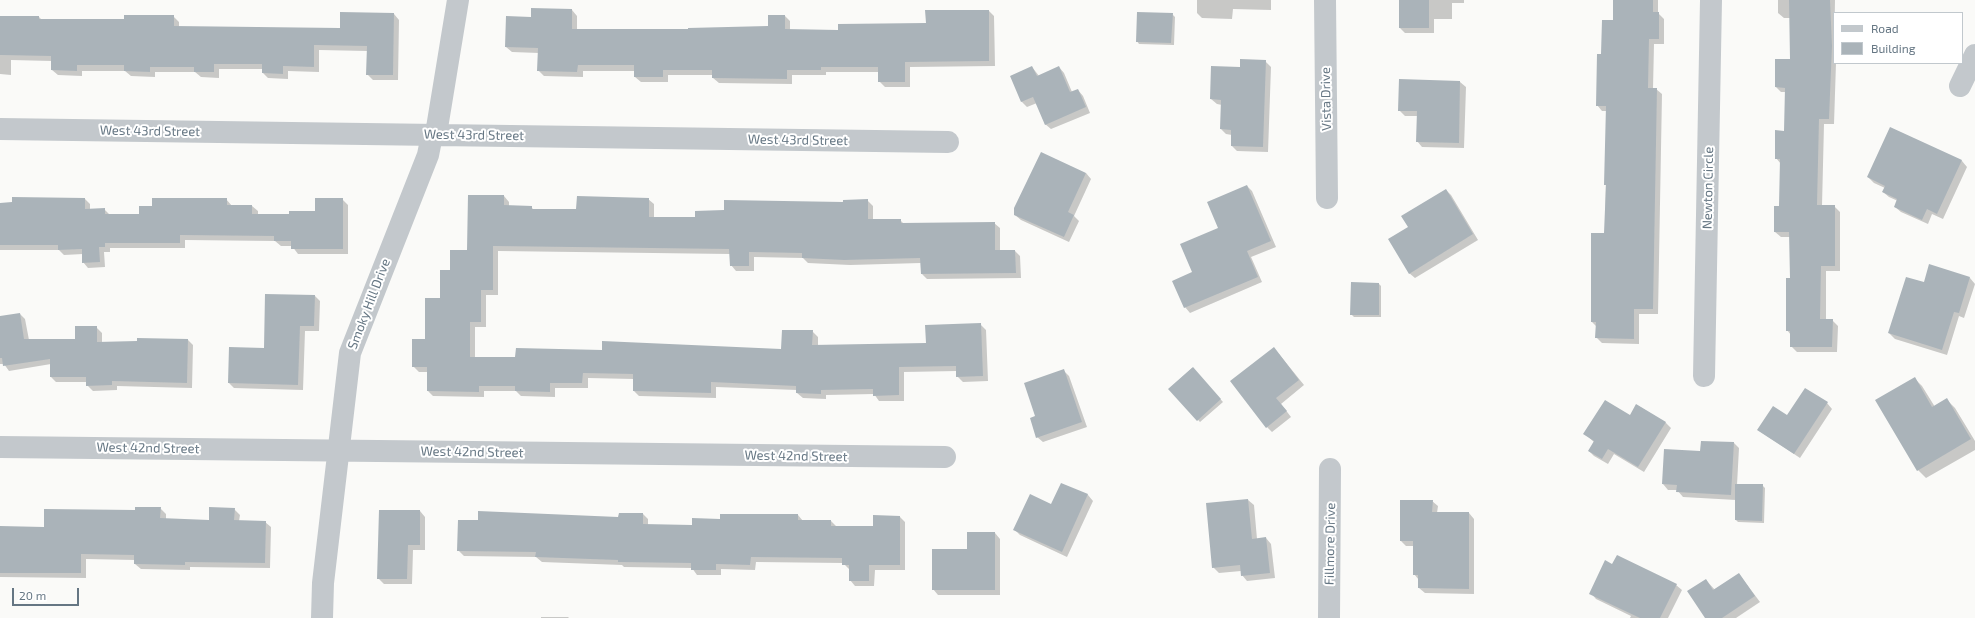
<!DOCTYPE html>
<html>
<head>
<meta charset="utf-8">
<style>
  body { margin:0 }
  #map { position:relative; width:1975px; height:618px; overflow:hidden; background:#fafaf8; font-family:"Exo 2",sans-serif }
  canvas { display:block }
  .legend { position:absolute; left:1833px; top:12px; width:130px; height:52px; box-sizing:border-box; background:#fff; border:1px solid #c1c8cd; margin:0; padding:5px 7px; list-style:none; font-size:12px; color:#657683 }
  .legend li { display:flex; align-items:center; gap:8px; height:20px }
  .legend b { width:20px; border:1px solid #c1c8cd }
  .scale { position:absolute; left:12px; top:588px; width:67px; height:18px; box-sizing:border-box; border:2px solid #657683; border-top:0; padding-left:5px; font-size:12px; line-height:14px; white-space:nowrap; color:#657683; -webkit-text-stroke:3px #fff; paint-order:stroke }
</style>
</head>
<body>
<div id="map">
<canvas width="1975" height="618"></canvas>
<ul class="legend">
<li><b style="height:5px;background:#c3c8cc"></b>Road</li>
<li><b style="height:11px;background:#aab3b9"></b>Building</li>
</ul>
<div class="scale">20 m</div>
</div>
<script>
const g = document.querySelector('canvas').getContext('2d');
g.lineJoin = 'round';
function fill(path, color) {
  g.fillStyle = color;
  g.fill(path, 'evenodd');
}
function stroke(path, color, width, dash) {
  g.strokeStyle = color;
  g.lineWidth = width;
  g.lineCap = dash ? 'butt' : 'round';
  g.setLineDash(dash || []);
  g.stroke(path);
}
function write(font, color, halo, rows, align = 'center') {
  g.font = font + ' "Exo 2",sans-serif';
  g.lineWidth = 4;
  g.setLineDash([]);
  g.textBaseline = 'middle';
  g.strokeStyle = halo;
  g.fillStyle = color;
  for (const [text, x, y, turn = 0] of rows) {
    g.save();
    g.translate(x, y);
    g.rotate((+turn || 0) * Math.PI / 180);
    g.textAlign = isNaN(turn) ? turn : align;
    if (halo) g.strokeText(text, 0, 0);
    g.fillText(text, 0, 0);
    g.restore();
  }
}
fill(new Path2D(`
  M1197,0H1271V10L1233,9L1232,19L1202,18L1197,13Z
  M1400,0H1464V3H1452V19H1434V33H1405L1400,28Z
  M1614,0H1658V13L1664,19V44H1654L1653,89H1656L1662,94L1658,314H1639V344L1602,343L1596,337L1597,327L1592,322L1605,234L1607,111H1602L1597,105L1602,55L1614,21Z
  M1778,0H1835L1834,63H1836L1834,124H1824L1822,206H1834L1840,212V271H1826V320H1832L1838,326L1837,352H1797L1791,346V335L1787,330L1791,279L1790,237H1781L1775,232L1780,207L1781,164L1776,158L1785,132L1786,92H1781L1776,87L1791,60L1790,18H1784L1778,13Z
  M572,10L577,16V30H689L769,27L785,16L790,21V30L839,31L927,24L989,11L994,16L995,66L910,67V87H885L879,81V72H826V75H792V84L719,83L713,78V75H668V82H641L635,77V71H583V77L544,76L538,70L539,53L512,52L506,47L532,18Z
  M341,13L394,14L399,20L398,80H373L367,74L368,51L319,50V72L288,71V79L268,78L263,73V69H219V78L201,77L195,72H155V77L131,76L125,71H82V76L58,75L52,70V61L11,60V75L0,74V17H39L42,20H125L173,16L179,22V27L341,29Z
  M1172,14L1175,17L1174,45L1139,44L1137,41Z
  M1265,61L1271,67L1268,152L1237,151L1232,146V135L1226,134L1221,129L1222,105L1217,104L1211,99L1241,68Z
  M1032,67L1039,76L1059,67L1064,73L1072,92L1078,90L1083,96L1090,113L1051,129L1045,124L1037,103L1027,107L1022,102L1011,76Z
  M1400,80L1460,82L1466,87L1464,148L1422,147L1417,141L1418,116H1405L1399,110Z
  M1891,128L1962,161L1967,167L1943,219L1932,214L1928,224L1901,212L1895,207L1898,201L1889,197L1883,192L1885,188L1874,183L1868,177Z
  M1086,173L1091,179L1074,216L1079,221L1069,242L1021,220L1015,215Z
  M1247,186L1252,191L1276,247L1251,257L1262,282L1190,313L1185,307L1194,273Z
  M1446,190L1451,195L1478,240L1415,278L1409,273V227Z
  M504,196L509,202V206L531,207L534,210H577L648,199L654,204V218H696L725,211L867,200L873,206V220H900L904,224L994,223L1000,228V251H1015L1020,256L1021,278L927,279L922,274L921,263L850,265L808,263L803,258L754,257V271H736L731,265L730,254L498,251V295H486V327H475V358H516L603,351L782,350L812,331L818,337V346L927,344L980,324L986,330L988,381L963,382L957,376V371L904,372V401H879L874,394L826,395V399L803,398L797,393V390L716,387V398L639,396L634,391V379L588,378V388H555V397L521,396L516,391H484V397L433,396L428,391V372H419L413,366L426,340L451,271L468,251Z
  M85,199L90,204V210L104,209L110,215H140L226,199L232,206H252L258,211V215H290L316,212L342,199L348,205V254H298L292,246H281L275,241L185,240V248H110V252H104L105,267L88,268L83,262V254L64,255L59,250H0V204Z
  M1970,278L1975,284L1964,318L1959,316L1947,355L1895,339L1889,333L1924,283Z
  M1379,284L1381,286V317H1354L1351,314Z
  M315,296L320,301L319,331H305L303,390L234,388L229,383L265,349Z
  M20,314L25,319L29,340H76L96,327L102,333V343L188,340L193,345L192,388L117,386V390L93,391L87,385V382H56L51,377V364L9,371L4,364H0V317Z
  M1279,354L1304,385L1281,404L1291,417L1272,432L1267,427Z
  M1192,368L1223,402L1200,422L1169,389Z
  M1064,371L1069,376L1087,427L1043,442L1037,437L1036,416Z
  M1914,378L1922,386L1935,407L1947,400L1955,408L1975,441V450L1926,478L1918,470Z
  M1827,403L1832,409L1800,458L1758,430Z
  M1637,405L1666,423L1671,428L1644,472L1614,454L1608,464L1594,456L1589,451L1594,442L1585,434L1630,416Z
  M1734,443L1739,448L1737,485H1762L1765,488L1764,523L1738,522L1736,520V500L1683,497L1677,490H1668L1663,484L1701,452Z
  M1062,484L1088,495L1093,501L1067,557L1020,535L1015,530L1052,505Z
  M1248,500L1254,505L1257,539L1266,538L1271,544L1275,578L1247,581L1242,575L1241,571L1219,573L1213,567L1207,504Z
  M1432,501L1438,506L1437,513H1469L1474,519V594L1425,593L1419,588V580L1414,574V546H1406L1401,541Z
  M160,508L166,514V520L210,521L234,509L240,515L239,521L265,522L271,527L270,568L190,567V570L141,569L135,564V560L86,559V578L0,577V527L45,528Z
  M420,511L425,517V550H413L412,584H384L378,578Z
  M643,514L648,519V525L693,526L721,520L798,515L803,521H831L837,527H874L900,517L905,522V570H875L874,586H855L850,580V570L843,563L756,562L755,570L721,569V575H697L692,568L624,567L622,565L542,562L536,557L464,556L458,550Z
  M995,533L1000,539V595H938L933,589L968,550Z
  M1613,565L1676,585L1682,590L1668,618H1630L1631,616L1596,599L1591,593Z
  M1739,574L1760,602L1736,618H1706V580L1715,590Z
  M541,617H568L569,618H541Z`), '#0003');
fill(new Path2D(`
  M1399,0H1429V28H1399Z
  M1613,0H1653V12H1659V39H1649L1648,88H1657L1653,309H1634V339L1595,338L1596,322H1591V233H1604L1606,185H1604L1606,106H1596L1597,54H1601L1602,20H1613Z
  M1789,0H1830L1832,46L1829,119H1819L1817,205H1835V266H1821L1820,319H1833L1832,347H1790V331H1786V278H1790L1789,232H1774V206H1779L1780,159H1775V130L1784,131L1785,88L1775,87V59H1790Z
  M531,8L572,9V29H688V28L768,26V15H785V29L838,30V24L926,23L925,10H989V61L905,62V82H878V67H821V70H787V79L712,78V70H663V77H634V65H578L577,72L537,71L538,48L505,47L506,16L531,17Z
  M340,12L394,13L393,75H366L367,46L314,45V67L283,66V74L262,73V64H214V72H194V67H150V72L124,71V65H77V71L51,70V56L0,55V16H39V19H124V15H174V26L340,28Z
  M1137,12L1173,13L1171,43L1136,42Z
  M1240,59L1266,60L1263,147L1231,146V130L1220,129L1221,100L1210,99L1211,66L1240,67Z
  M1032,66L1037,76L1059,66L1070,92L1078,89L1086,107L1045,125L1033,97L1021,102L1010,76Z
  M1399,79L1460,81L1459,143L1416,142L1417,111H1398Z
  M1890,127L1962,160L1937,214L1927,209L1922,220L1894,207L1897,199L1882,192L1885,186L1867,177Z
  M1041,152L1086,173L1068,212L1074,215L1064,237L1014,215V208Z
  M1247,185L1271,241L1247,251L1258,277L1184,308L1172,281L1192,272L1180,244L1218,228L1207,202Z
  M1446,189L1473,234L1409,274L1388,239L1408,227L1401,216Z
  M468,195H504V205L532,206V209H576L577,196L649,198V217H695V211L724,210V200L843,202V200L868,199V219H901V223L995,222V250H1015L1016,273L921,274L920,258L844,260L802,258V253L749,252V266H730L729,249L493,246V290H481V322H470V357H515L516,348L602,350V341L781,349L782,330H813L812,345L926,343L925,325L981,323L983,376L956,377V366L899,367V395L873,396V389L821,390V394L796,393V386L711,382V393L633,391V374L583,373L582,383H550V392L515,391V386H479V392L427,391V367H412V339H425V298H440V270H450V250H467Z
  M12,197L85,198V209L105,208V214H139V206H152V198H227V205H252V214H289V211H315V198H343V249H291V241H274V236L180,235V243H105V247H99L100,262L82,263V249L58,250V245H0V203L12,202Z
  M1929,264L1970,277L1959,313L1954,312L1942,350L1888,333L1906,277L1924,282Z
  M1351,282L1379,283V315H1350Z
  M265,294L315,295L314,326H300L298,385L228,383L229,347L264,348Z
  M20,313L24,339H75V326H97V342L137,341V338L188,339L187,383L112,381V385L86,386V377H50V359L3,366L2,358H0V316Z
  M1274,347L1299,380L1276,398L1287,411L1266,428L1230,381Z
  M1193,367L1221,399L1197,421L1168,389Z
  M1064,369L1082,422L1036,438L1030,418L1035,416L1024,383Z
  M1915,377L1932,407L1947,398L1971,439L1917,471L1875,400Z
  M1805,388L1828,402L1794,454L1757,430L1773,406L1787,415Z
  M1605,400L1630,415L1636,404L1666,422L1638,467L1608,449L1602,459L1588,451L1594,441L1583,434Z
  M1701,441L1734,442L1731,495L1676,492L1677,485L1662,484L1664,449L1700,451Z
  M1061,483L1088,494L1062,552L1013,530L1030,494L1051,504Z
  M1735,484H1763L1762,521L1735,520Z
  M1248,499L1252,539L1266,537L1270,573L1241,576L1240,565L1212,568L1206,503Z
  M1400,500H1433L1432,512H1469V589L1418,588V575H1413V541H1400Z
  M135,507H161L160,518L209,520V507L235,508L234,520L266,521L265,563L185,562V565L134,564V555L81,554V573H0V526L44,527V509L135,510Z
  M379,510H420V545H408L407,579H377Z
  M478,511L618,517L619,513H643V524L692,525V518L720,519V514H798V520H831V526H873V515L900,516V565H869V581H849V565H842V558L751,557L750,565L716,564V570H691V563L618,562V560L535,557L536,552L457,551L458,520H478Z
  M967,532H995V590H932V549H967Z
  M1617,555L1677,584L1660,618H1640L1589,594L1605,560L1612,564Z
  M1739,573L1755,596L1722,618H1705L1687,591L1706,579L1713,590Z`), '#aab3b9');
stroke(new Path2D(`
  M1325,0L1327,198
  M1960,86L1975,55
  M0,129L948,142
  M1704,376L1711,0
  M0,447L945,457
  M322,618L323,583L350,353L428,155L432,135L436,134L458,0
  M1329,618L1330,469`), '#c3c8cc', 22);
write('13px', '#657683', '#fff', [
  ["Vista Drive",1326,99,-91],
  ["West 43rd Street",150,131,1],
  ["West 43rd Street",474,135,1],
  ["West 43rd Street",798,140,1],
  ["Newton Circle",1708,188,-89],
  ["Smoky Hill Drive",369,304,-69],
  ["West 42nd Street",148,448,1],
  ["West 42nd Street",472,452,1],
  ["West 42nd Street",796,456,1],
  ["Fillmore Drive",1330,544,-89]
]);
</script>
</body>
</html>
